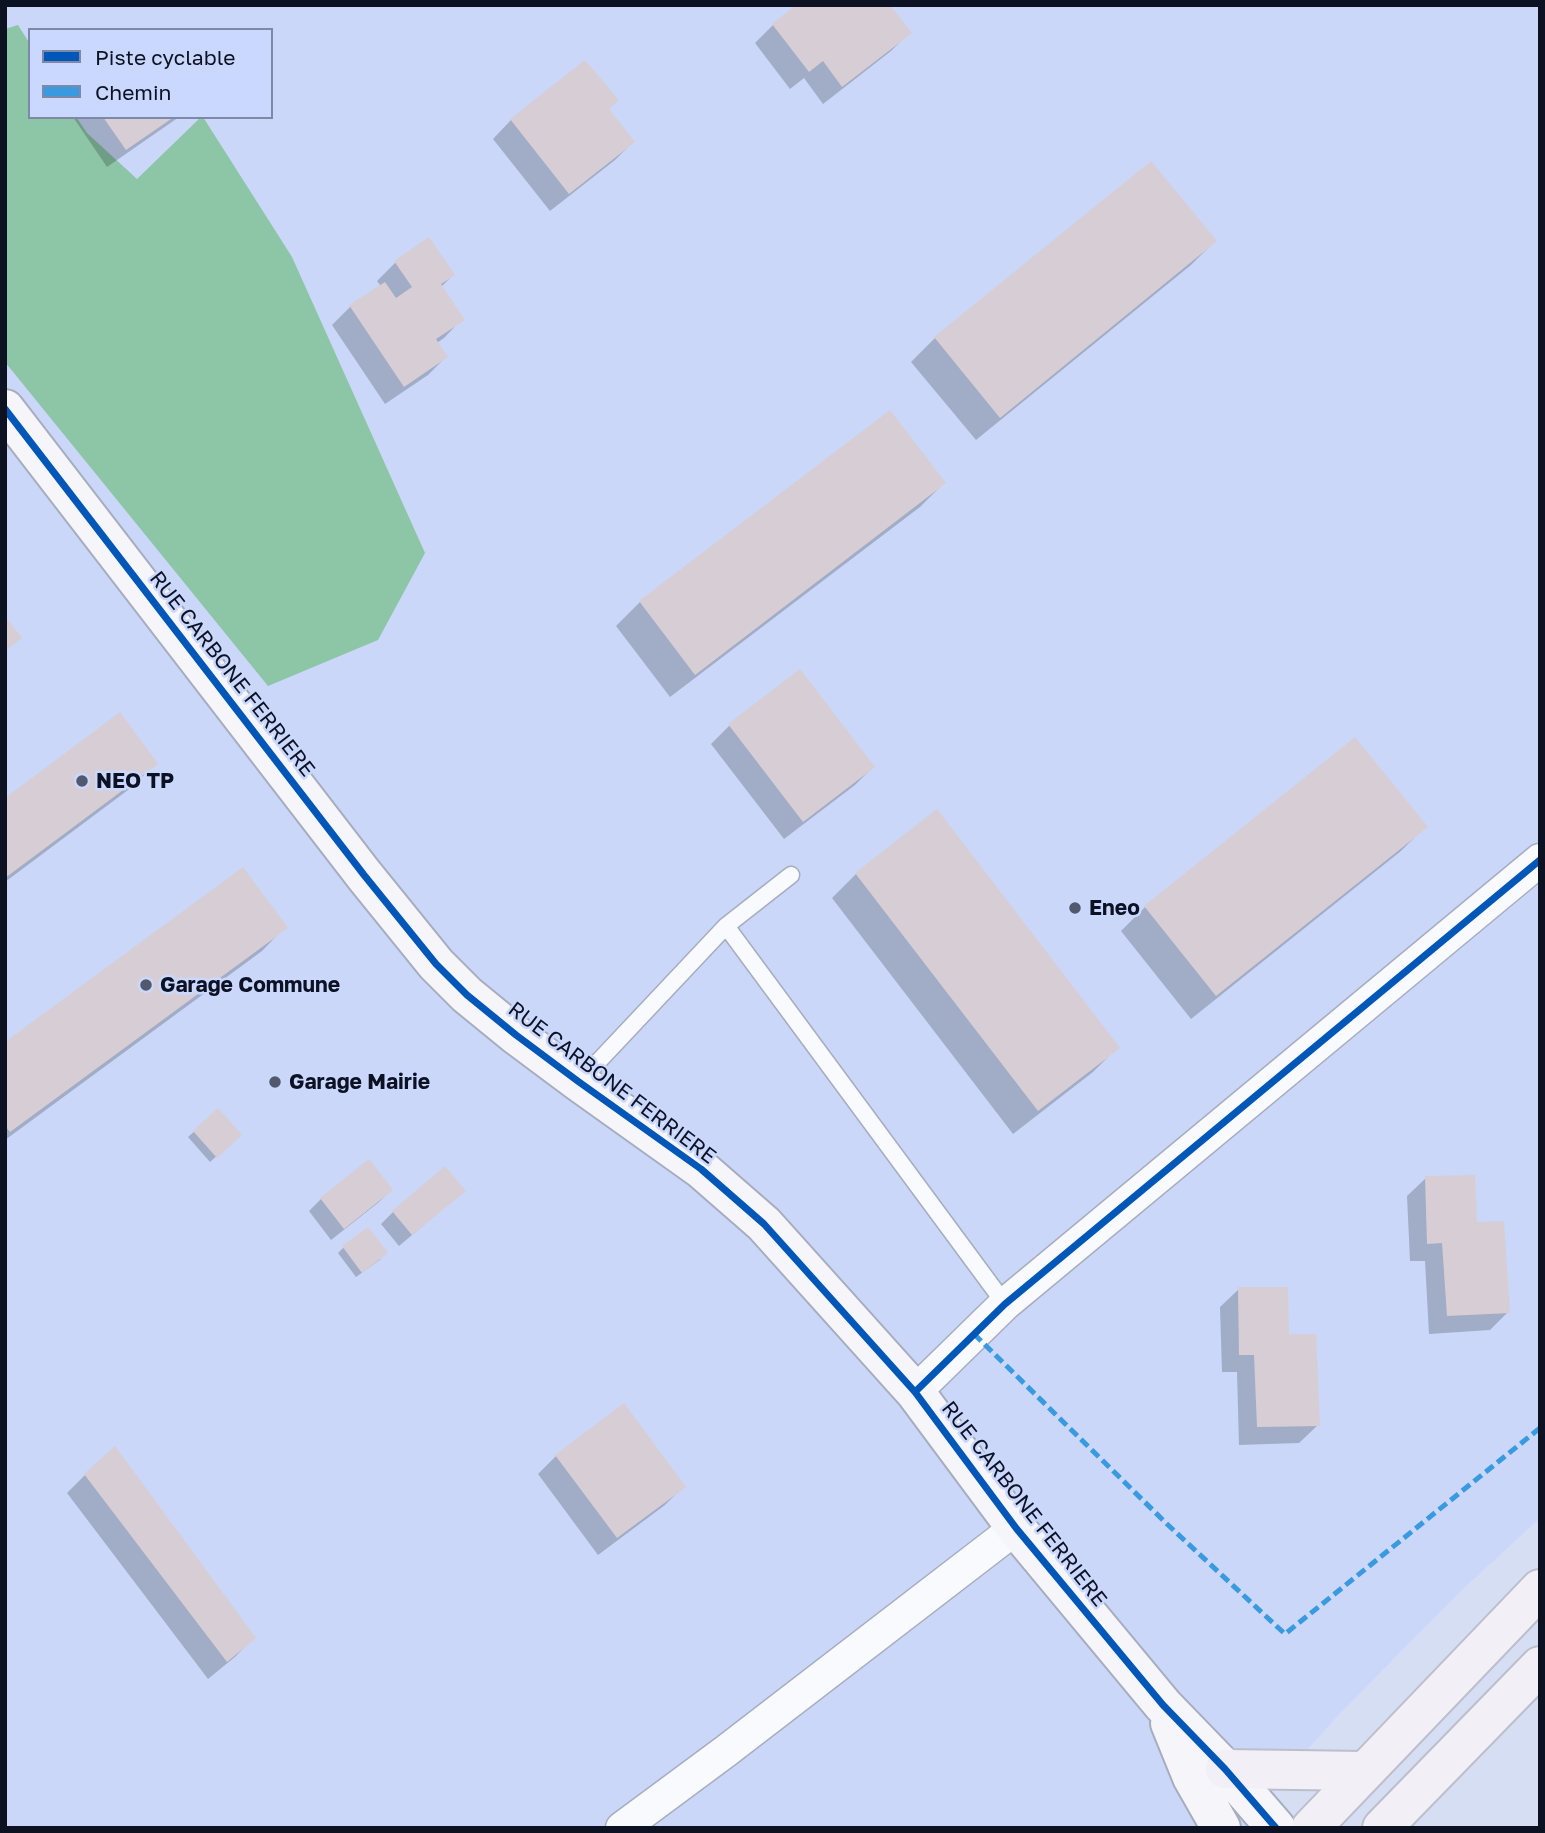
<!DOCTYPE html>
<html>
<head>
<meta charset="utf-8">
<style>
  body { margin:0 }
  #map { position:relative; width:1545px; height:1833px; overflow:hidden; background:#d6def3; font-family:"Golos Text",sans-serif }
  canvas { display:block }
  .frame { position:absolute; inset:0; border:7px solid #0d1223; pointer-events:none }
  .legend { position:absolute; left:28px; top:28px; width:245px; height:91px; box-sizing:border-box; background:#cad8ff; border:2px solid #7e89a7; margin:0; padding:9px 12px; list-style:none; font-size:21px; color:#0d1223 }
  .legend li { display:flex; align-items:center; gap:14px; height:35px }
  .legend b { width:35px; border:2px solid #7e89a7 }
</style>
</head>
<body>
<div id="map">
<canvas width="1545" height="1833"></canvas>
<div class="frame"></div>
<ul class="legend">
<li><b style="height:9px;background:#0057b8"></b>Piste cyclable</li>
<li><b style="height:9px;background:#3a9ae0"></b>Chemin</li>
</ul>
</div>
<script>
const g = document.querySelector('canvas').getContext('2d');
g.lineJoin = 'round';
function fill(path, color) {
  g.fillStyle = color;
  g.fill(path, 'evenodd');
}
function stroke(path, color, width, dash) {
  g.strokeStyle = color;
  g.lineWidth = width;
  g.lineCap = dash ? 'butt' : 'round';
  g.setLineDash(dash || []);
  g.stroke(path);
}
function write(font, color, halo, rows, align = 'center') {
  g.font = font + ' "Golos Text",sans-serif';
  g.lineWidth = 5;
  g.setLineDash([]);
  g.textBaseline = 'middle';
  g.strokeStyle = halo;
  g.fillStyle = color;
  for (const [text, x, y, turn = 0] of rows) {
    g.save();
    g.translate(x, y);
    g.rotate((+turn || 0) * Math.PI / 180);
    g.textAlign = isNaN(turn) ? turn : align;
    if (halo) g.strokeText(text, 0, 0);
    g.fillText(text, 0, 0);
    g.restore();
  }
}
fill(new Path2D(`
  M5,5H1540V1518L1464,1588L1343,1710L1279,1781L1246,1828H5ZM30,30H271V117H30Z`), '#cad7f8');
fill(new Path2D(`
  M18,25L30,44V117H76L87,133L137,179L201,117H203L292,257L425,553L378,640L268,686L5,362V29Z`), '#8dc5a7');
fill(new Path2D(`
  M773,25L909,33L891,51L823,104L804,78L790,89L755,43Z
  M607,109L633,142L615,160L550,211L493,139L511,120Z
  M73,117H179L107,167Z
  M429,240L453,275L441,287L462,319L444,338L437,343L446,357L428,375L385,404L332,325L350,307L381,286L377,281L395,263Z
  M1215,241L1191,265L976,440L911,362L935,338Z
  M890,412L944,483L920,507L670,697L616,626L640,602Z
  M729,726L873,767L855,785L784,839L711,744Z
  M156,763L132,787L5,882V800Z
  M1425,827L1401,851L1191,1019L1121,931L1145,907Z
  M856,874L1117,1048L1093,1072L1013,1134L832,898Z
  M285,927L262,951L5,1140V1044Z
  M218,1111L240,1135L210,1162L188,1137Z
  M445,1169L451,1202L399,1246L381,1224L393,1212Z
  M1426,1178L1475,1224L1508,1312L1490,1330L1429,1334L1425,1261H1410L1407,1196Z
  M391,1190L379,1202L331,1240L309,1211L321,1199Z
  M343,1248L381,1259L356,1277L338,1253Z
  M1239,1289L1287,1336L1318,1425L1299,1443L1239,1445L1237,1372H1222L1220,1307Z
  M556,1456L683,1487L665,1505L598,1555L538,1474Z
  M85,1475L254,1637L236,1656L208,1679L67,1493Z`), '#0003');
fill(new Path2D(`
  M796,5H890L912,33L842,87L823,61L809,72L772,24Z
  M585,60L619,100L609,109L635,142L569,194L510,119Z
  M103,117H174L126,150Z
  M1151,161L1217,241L1000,418L934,337Z
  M429,237L455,275L441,284L465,320L436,339L448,357L404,387L349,305L385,282L396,298L412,287L394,261Z
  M890,410L946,483L695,675L639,601Z
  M5,616L22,638L5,651Z
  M800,669L875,767L803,822L728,724Z
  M120,712L158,764L5,878V798Z
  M1355,737L1428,827L1216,996L1144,906Z
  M937,809L1120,1048L1038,1111L855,873Z
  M243,867L288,928L10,1132L5,1126V1042Z
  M218,1108L242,1135L217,1158L193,1131Z
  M369,1159L393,1190L344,1229L320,1198Z
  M445,1166L466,1191L412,1235L392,1211Z
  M1475,1175L1477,1222L1504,1221L1510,1313L1447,1316L1442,1243L1427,1244L1425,1176Z
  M368,1227L388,1253L362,1273L342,1246Z
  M1238,1287H1288L1289,1334H1316L1320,1426L1257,1427L1254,1355H1239Z
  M624,1403L686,1487L617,1538L555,1455Z
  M115,1446L256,1638L227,1662L84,1474Z`), '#d7ced5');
const lane = new Path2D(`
  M726,926L1005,1304
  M579,1082L726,926L791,875`);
const street = new Path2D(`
  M915,1392L1005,1304L1540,860
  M622,1828L726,1751L1016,1528`);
const secondary = new Path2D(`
  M5,409L364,875L436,964L467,995L516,1035L579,1082L701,1169L764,1224L915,1392L1016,1528L1163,1705L1225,1769L1276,1828
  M1170,1723L1192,1777L1221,1828`);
const primary = new Path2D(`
  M1225,1769L1365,1771
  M1311,1828L1540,1589
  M1382,1828L1540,1666`);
stroke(lane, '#a6adbf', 19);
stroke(street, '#a6adbf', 35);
stroke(secondary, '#a6adbf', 42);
stroke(primary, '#bcbfcb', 42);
stroke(lane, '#f9fafd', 16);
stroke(street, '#f9fafd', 32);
stroke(secondary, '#f5f5fa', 38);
stroke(primary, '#f2eff6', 38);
stroke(new Path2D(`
  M974,1334L1167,1524L1285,1634L1540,1428`), '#3a9ae0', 5, [10, 5]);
stroke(new Path2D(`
  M5,409L364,875L436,964L467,995L516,1035L579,1082L701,1169L764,1224L915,1392L1016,1528L1163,1705L1225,1769L1276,1828
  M915,1392L1005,1304L1540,860`), '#0057b8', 7);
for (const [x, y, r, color] of [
  [82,781,7,"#53596c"],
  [1075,908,7,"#53596c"],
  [146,985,7,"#53596c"],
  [275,1082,7,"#53596c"]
]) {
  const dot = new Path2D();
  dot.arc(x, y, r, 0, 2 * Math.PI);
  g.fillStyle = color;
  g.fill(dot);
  stroke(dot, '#cad8ff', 2.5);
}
write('21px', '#0d1223', '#cad8ff', [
  ["RUE CARBONE FERRIERE",232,674,52],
  ["RUE CARBONE FERRIERE",612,1083,37],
  ["RUE CARBONE FERRIERE",1024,1504,52]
]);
write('bold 21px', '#0d1223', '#cad8ff', [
  ["NEO TP",96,781],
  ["Eneo",1089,908],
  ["Garage Commune",160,985],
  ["Garage Mairie",289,1082]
], 'left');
</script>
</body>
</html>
